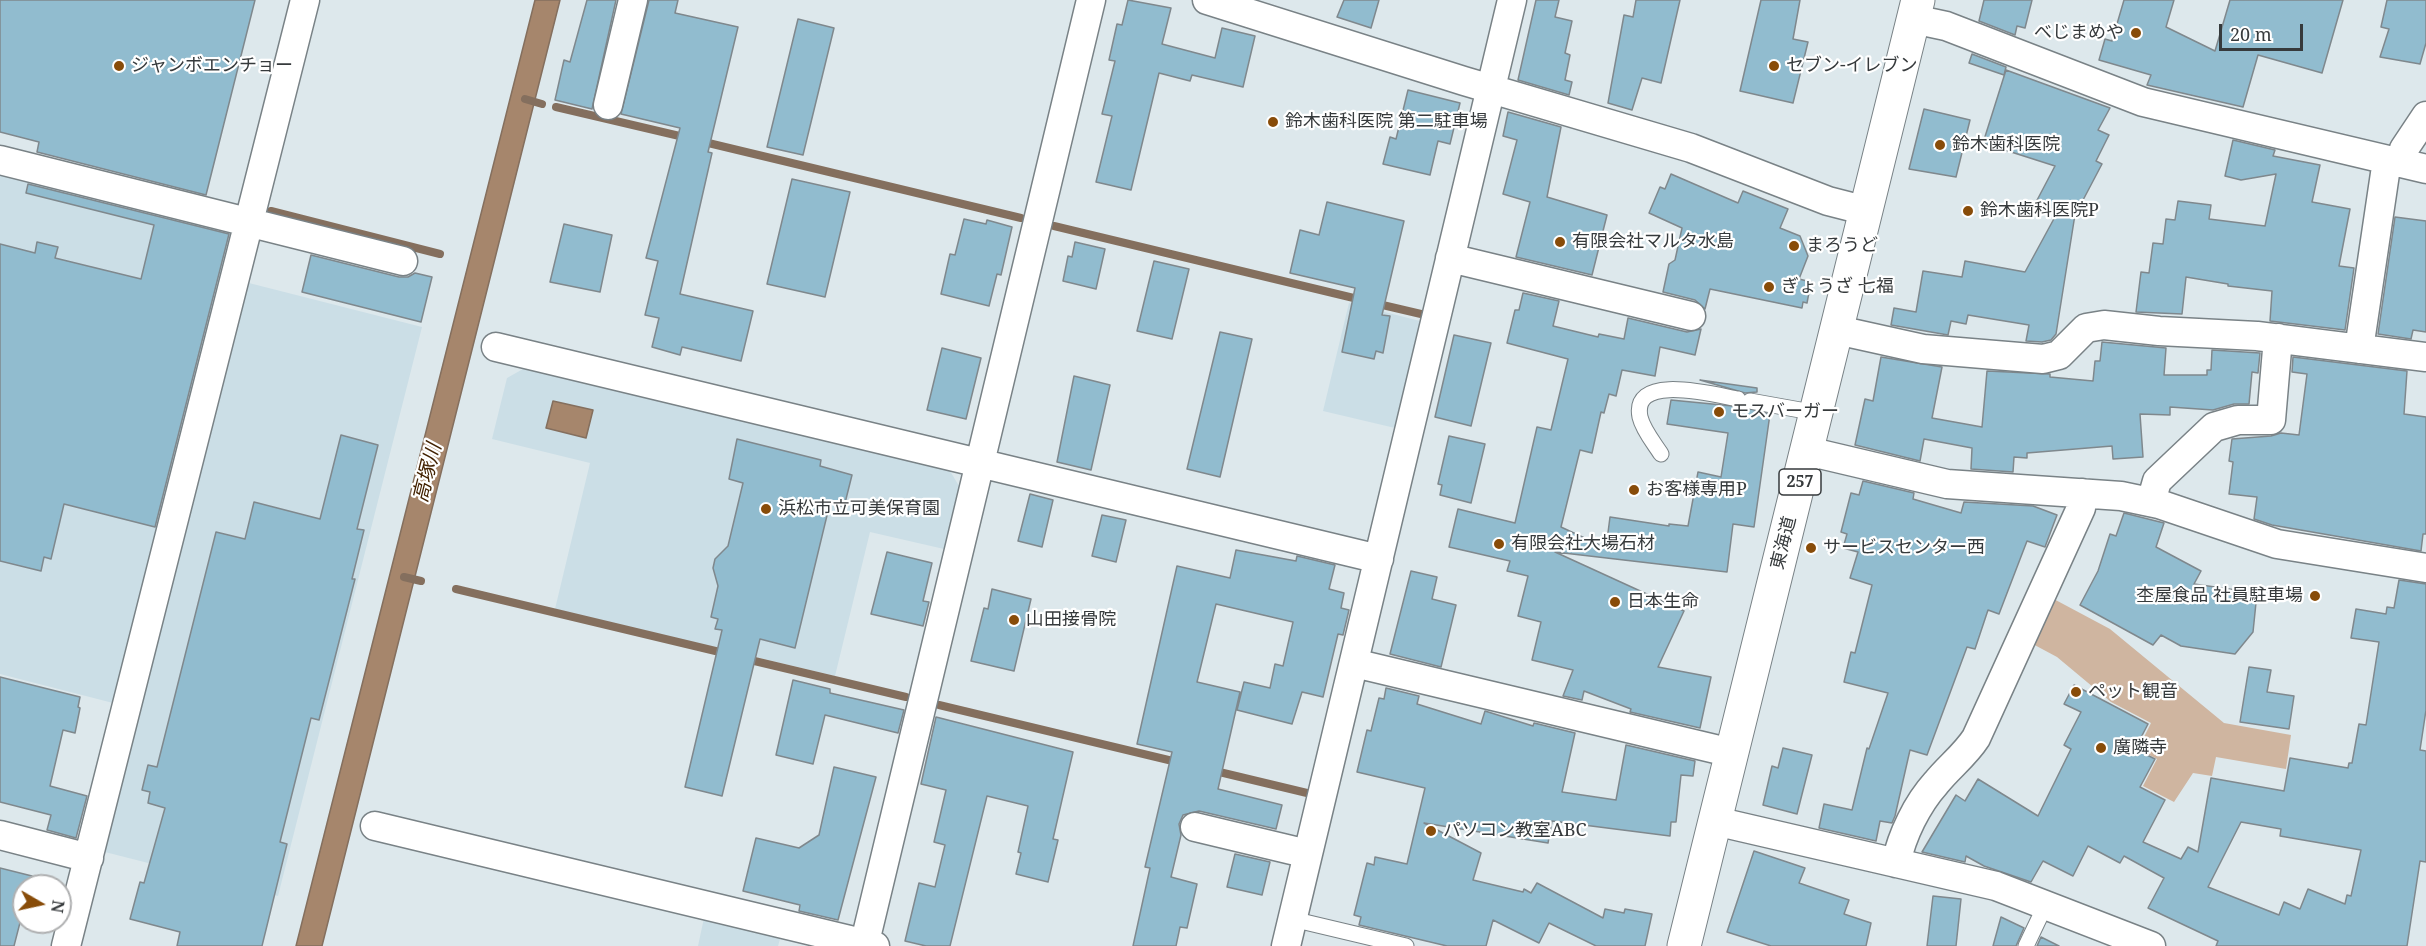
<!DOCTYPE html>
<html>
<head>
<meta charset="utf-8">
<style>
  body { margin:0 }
  #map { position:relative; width:2426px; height:946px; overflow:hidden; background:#dde8ec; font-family:"Noto Serif",serif }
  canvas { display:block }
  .north { position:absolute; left:12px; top:874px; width:60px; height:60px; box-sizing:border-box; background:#fff; border:2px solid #afb0b1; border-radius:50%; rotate:99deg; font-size:16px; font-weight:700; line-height:24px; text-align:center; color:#363a3c }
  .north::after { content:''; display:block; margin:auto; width:21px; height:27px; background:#884c09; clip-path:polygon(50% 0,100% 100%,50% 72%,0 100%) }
  .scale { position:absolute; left:2219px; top:24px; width:84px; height:27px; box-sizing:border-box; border:3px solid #363a3c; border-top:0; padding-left:8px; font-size:18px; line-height:21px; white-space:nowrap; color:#363a3c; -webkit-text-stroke:4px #fff; paint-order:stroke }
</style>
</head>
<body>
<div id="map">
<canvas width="2426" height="946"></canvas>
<div class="north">N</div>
<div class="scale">20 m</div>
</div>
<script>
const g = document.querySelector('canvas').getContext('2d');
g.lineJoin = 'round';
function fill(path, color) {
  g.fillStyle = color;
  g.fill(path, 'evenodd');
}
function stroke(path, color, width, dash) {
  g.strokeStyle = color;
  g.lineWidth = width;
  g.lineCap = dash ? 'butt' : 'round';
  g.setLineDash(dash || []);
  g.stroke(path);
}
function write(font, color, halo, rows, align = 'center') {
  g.font = font + ' "Noto Serif","Noto Sans JP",serif';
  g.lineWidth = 4.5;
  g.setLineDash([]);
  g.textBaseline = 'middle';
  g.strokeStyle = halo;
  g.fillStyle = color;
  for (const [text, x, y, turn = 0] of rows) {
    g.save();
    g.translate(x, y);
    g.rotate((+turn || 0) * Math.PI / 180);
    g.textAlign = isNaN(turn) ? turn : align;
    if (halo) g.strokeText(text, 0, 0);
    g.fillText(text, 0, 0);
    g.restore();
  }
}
fill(new Path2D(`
  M0,168L237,228L117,704L0,674Z
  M245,282L422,327L278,896L101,851Z
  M1349,303L1420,321L1395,428L1323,411Z
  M523,369L950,471L959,486L944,549L870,532L835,676L555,609L590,463L492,439L507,378Z
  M704,918L781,936L778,946H698Z`), '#cbdee6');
fill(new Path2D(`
  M2050,597L2110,629L2224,723L2291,735L2286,769L2216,757L2212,776L2193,773L2174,802L2143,786L2157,759L2138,749L2151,723L2111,702L2057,657L2029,642Z`), '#cfb5a0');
const water = new Path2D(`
  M535,0H560L322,946H296Z
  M553,401L593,410L586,438L546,428Z`);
fill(water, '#a6866c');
stroke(water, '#846f5e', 1.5);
stroke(new Path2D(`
  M525,99L542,104
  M556,107L688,138
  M700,141L1021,218
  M271,211L440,254
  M1054,226L1362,300
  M1374,303L1421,314
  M404,577L421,581
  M456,589L728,654
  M746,659L906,697
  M939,705L1181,763
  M1211,770L1307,793`), '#846f5e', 8);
const building = new Path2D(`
  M0,0H255L206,195L37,152L39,142L0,132Z
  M587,0H616L592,109L555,100L564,60L570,62Z
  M649,0H678L675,13L738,27L708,152L712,153L680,294L753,311L741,361L682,347L680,355L652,347L659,318L645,315L658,261L646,258L680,128L621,114Z
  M1128,0L1171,8L1162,44L1215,58L1222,28L1255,36L1243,87L1192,75L1190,81L1159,73L1131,190L1096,182L1112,116L1102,114L1115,61L1109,60L1117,24L1122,25Z
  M1344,0H1379L1371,28L1337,17Z
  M1536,0H1559L1555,17L1572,21L1565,53L1570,55L1565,80L1572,82L1569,95L1518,80Z
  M1636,0H1680L1661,83L1642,78L1632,110L1608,103L1624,15L1633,17Z
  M1761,0H1800L1793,39L1808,42L1793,103L1740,91Z
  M1984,0H2032L2025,28L2017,26L2015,35L1979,21Z
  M2124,0H2174L2166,27L2215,51L2230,0H2343L2322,73L2258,55L2243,107L2147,85L2151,75L2099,60L2105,39L2112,41Z
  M2387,0H2426V43L2420,64L2380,57L2389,29L2381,27Z
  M798,19L834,28L803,155L767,147Z
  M1972,54L2006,67L2004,75L1969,63Z
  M2006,70L2110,108L2098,130L2109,135L2096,161L2102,164L2082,202H2077L2056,334L2051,340L2042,342L2026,341L2029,325L1968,315L1966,324L1951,321L1948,335L1891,325L1894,308L1916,312L1923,271L1962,277L1965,261L2025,272L2056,215L2035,204L2055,166L1983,143Z
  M1408,90L1460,103L1450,144L1438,141L1430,175L1383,164L1390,137L1396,139Z
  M1924,109L1970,120L1956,177L1909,169Z
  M1508,112L1561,127L1547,197L1607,215L1592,275L1516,257L1530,202L1503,194L1517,140L1503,136Z
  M2233,140L2275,150L2273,156L2320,165L2312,202L2350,209L2339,266L2354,268L2345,330L2270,321L2272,291L2228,286V284L2186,277L2182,314L2136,312L2141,272L2149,273L2153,243L2163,244L2166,219L2175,220L2178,201L2211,205L2209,219L2265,226L2276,174L2241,180L2225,176Z
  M1671,174L1738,203L1743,191L1788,209L1780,228L1800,236L1808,256L1799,279L1811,282L1807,303L1803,302L1802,308L1710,289L1705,309L1695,300L1663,292L1669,264L1675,260L1682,228L1649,213L1660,187L1665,189Z
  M792,179L850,192L825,297L767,284Z
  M28,184L229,234L155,527L64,504L51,559L44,557L41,571L0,561V244L35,253L37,242L58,247L55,258L141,279L154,225L26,193Z
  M1327,202L1404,221L1382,315L1390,316L1383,353L1376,351L1374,359L1342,352L1355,288L1290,273L1300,230L1319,235Z
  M2395,217L2426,221V332L2413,330L2411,339L2378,334Z
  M964,219L986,224L987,220L1012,227L1001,275L997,274L989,306L941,294L950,254L955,255Z
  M564,224L612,235L600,292L550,282Z
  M1075,242L1105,249L1096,289L1063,281L1068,256L1072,257Z
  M311,255L399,277H408L415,273L432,277L421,322L302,292Z
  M1154,261L1189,269L1172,339L1137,331Z
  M1523,293L1559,301L1553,326L1598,337L1599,334L1624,339L1628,318L1687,332L1701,329L1695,355L1660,347L1655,376L1622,370L1616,396L1609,394L1604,413L1601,412L1592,453L1580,450L1561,527L1606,548L1610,517L1669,526V524L1688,526L1698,472L1721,477L1728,433L1667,424L1671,400L1743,407L1770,414L1754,527L1733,524L1727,572L1555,552L1684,611L1658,667L1711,677L1700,728L1630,712L1631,709L1584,691L1582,700L1563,696L1573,670L1532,660L1541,622L1518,616L1528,576L1507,571L1510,561L1449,547L1458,509L1515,523L1537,427L1551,430L1568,359L1507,343L1515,310H1519Z
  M1220,332L1252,339L1220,477L1187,469Z
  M1454,335L1491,343L1471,426L1435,417Z
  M2102,342L2166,348L2164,375H2207V370H2211L2212,350L2260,353L2258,373L2252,372L2249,404H2234L2213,410L2170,407V415L2140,414L2143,457L2113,459L2112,446L2027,453V458L2014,457L2013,472L1971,469L1972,448L1924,439L1920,461L1855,445L1865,399L1873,401L1881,357L1942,367L1932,418L1982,427L1987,371L2050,374V377L2093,381L2095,361H2100Z
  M942,348L981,358L966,419L927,410Z
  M2293,357L2407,371L2404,414L2426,417V534H2423L2421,551L2272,525L2254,519L2257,497L2229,494L2233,462L2229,461L2232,439L2271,436L2281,433L2299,435L2307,374L2292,372Z
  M1074,376L1110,385L1091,470L1057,462Z
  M1700,380L1757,388V392L1745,393Z
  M341,435L378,445L357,529L364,530L352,579H355L319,720L311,718L280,842L287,844L262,946H177L180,932L130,919L140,882L144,883L165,808L148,803L150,792L142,790L148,765L157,767L216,532L245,539L254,502L320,519Z
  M1449,436L1485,444L1471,503L1440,495L1442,485L1438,484Z
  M737,439L821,460L820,466L852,475L844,507L830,503L795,648L760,639L722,796L685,787L722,630L715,629L718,619L711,617L718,586L713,568L715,559L728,546L743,483L729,479Z
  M1863,481L1914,493L1913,499L1961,513L1964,502L2033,506L2057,515L2045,547L2027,541L1999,614L1988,610L1975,649L1967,647L1927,755L1910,750L1895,816L1892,823L1880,821L1876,841L1819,828L1824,804L1852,810L1867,748L1869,749L1888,693L1844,682L1851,652L1855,653L1872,585L1850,578L1858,552L1843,548L1847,534L1841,532L1851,493L1859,495Z
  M1030,494L1053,500L1042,547L1018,541Z
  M2124,513L2164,523L2156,547L2201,571L2194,584L2257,593L2253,632L2235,654L2181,646L2161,635L2153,645L2080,605L2098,571L2110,534L2116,536Z
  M1102,515L1126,520L1116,562L1092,556Z
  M1236,550L1296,561L1297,556L1335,565L1329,589L1344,593L1341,608L1349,610L1343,635L1338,634L1323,697L1302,692L1292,724L1237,710L1244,682L1270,688L1275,664L1283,666L1293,622L1216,604L1197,682L1240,692L1218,789L1282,805L1276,829L1199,811L1183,815L1179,824L1181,835L1171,877L1197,884L1187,928L1180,927L1176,946H1133L1150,868L1145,867L1172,752L1137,744L1177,566L1230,578Z
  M887,552L932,563L923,601L929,602L923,626L871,614Z
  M1411,571L1437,577L1432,599L1456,605L1441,667L1390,654Z
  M2399,580L2426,584V710L2420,750L2426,751V862L2420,861L2407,946H2216L2218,941L2148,908L2164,878L2124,856L2120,863L2088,846L2073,876L2043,861L2031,882L1984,866L1966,856L1965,862L1922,852L1956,795L1965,801L1978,779L2038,816L2071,749L2064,745L2081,712L2064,704L2074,685L2148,724L2135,749L2155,759L2140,787L2165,800L2143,842L2181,859L2188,847L2198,852L2211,778L2284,791L2290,758L2348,768L2349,763H2352L2359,724L2366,725L2379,642L2351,638L2356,609L2386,614L2387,607L2394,608ZM2241,822L2281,829L2280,836L2361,850L2351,896L2347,895L2345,904L2308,889L2300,909L2284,902L2279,915L2208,887Z
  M992,589L1031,599L1014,671L971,661L984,608L988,609Z
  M2249,667L2271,670L2267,692L2294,696L2289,729L2240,722Z
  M0,677L80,697L78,707L80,708L75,733L63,730L50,786L87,796L76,838L47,830L51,815L0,802Z
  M793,680L830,689V693L904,710L898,733L825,715L813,764L776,755Z
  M1386,688L1419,696L1417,704L1481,724L1485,711L1533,726L1534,723L1575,733L1562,792L1616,800L1626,745L1695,761L1693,776L1681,775L1676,822H1671L1670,836L1552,821L1548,843L1424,823L1481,853L1473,880L1523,892L1524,889L1531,893L1537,883L1603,918L1605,909L1624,913L1625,909L1652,914L1645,946H1596L1549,923L1539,943L1493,920L1486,946H1447L1359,925L1361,917L1354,915L1367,863L1374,865L1375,857L1407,864L1425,788L1357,772L1367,730L1371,731L1379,698L1384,699Z
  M936,717L1073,752L1053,839L1058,840L1048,882L1016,874L1021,853L1018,852L1028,806L987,796L950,946H926L905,941L919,883L935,887L945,845L934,842L946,790L921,784Z
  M1783,748L1812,755L1797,814L1763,805L1772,766L1778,768Z
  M834,767L876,777L838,920L799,911L800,905L743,891L756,838L799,848L819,835Z
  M1754,851L1805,868L1799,883L1849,900L1844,914L1871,923L1866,946H1771L1727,932Z
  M1235,854L1270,862L1262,895L1227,887Z
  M0,868L32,876L29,886H24V907L14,946H0Z
  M1933,896L1961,899L1956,946H1927Z
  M2001,917L2024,928L2016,946H1993Z
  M2041,937L2059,946H2037Z`);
fill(building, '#91bccf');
stroke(building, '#7f888d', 1.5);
const service = new Path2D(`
  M1750,401L1817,413
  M1661,454C1654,443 1643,430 1640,417C1631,372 1715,395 1738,399
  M1292,919L1406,946
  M2026,946L2046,904`);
const minor = new Path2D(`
  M1207,0L1464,81L1691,148L1828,201L1867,211
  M1913,19L1946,26L2143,102L2426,169
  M608,105L633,0
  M0,160L403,261
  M2401,163L2404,149L2426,116
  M1450,258L1691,316
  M1837,330L1923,349L2043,359L2059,355L2086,328L2104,325L2159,331L2257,336L2426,357
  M496,347L1379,559
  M2359,349L2387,160
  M1807,451L1947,484L2121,496L2159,504L2277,544L2426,568
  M2151,502L2157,481L2214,427L2238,420H2271L2278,338
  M1354,663L1732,753
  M1715,821L1996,886L2151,946
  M375,826L875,946
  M1195,827L1308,854
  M0,835L89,858
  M1896,863C1902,835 1917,804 1936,783C1949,767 1965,755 1976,738L2081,508L2082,493
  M66,946L305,0
  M864,946L1091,0
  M1286,946L1512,0`);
const trunk = new Path2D(`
  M1684,946L1918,0`);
stroke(service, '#798286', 17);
stroke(minor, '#798286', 31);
stroke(trunk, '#798286', 35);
stroke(service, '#fff', 15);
stroke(minor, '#fff', 28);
stroke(trunk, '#fff', 33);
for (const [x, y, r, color] of [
  [2136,33,6,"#884c09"],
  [119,66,6,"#884c09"],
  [1774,66,6,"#884c09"],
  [1273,122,6,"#884c09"],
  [1940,145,6,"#884c09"],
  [1968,211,6,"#884c09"],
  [1560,242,6,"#884c09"],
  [1794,246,6,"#884c09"],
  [1769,287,6,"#884c09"],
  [1719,412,6,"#884c09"],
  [1634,490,6,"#884c09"],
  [766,509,6,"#884c09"],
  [1499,544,6,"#884c09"],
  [1811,548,6,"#884c09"],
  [2315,596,6,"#884c09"],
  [1615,602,6,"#884c09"],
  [1014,620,6,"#884c09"],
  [2076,692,6,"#884c09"],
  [2101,748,6,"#884c09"],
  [1431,831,6,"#884c09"]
]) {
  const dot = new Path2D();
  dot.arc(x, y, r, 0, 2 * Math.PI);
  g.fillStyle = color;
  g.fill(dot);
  stroke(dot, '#fff', 2);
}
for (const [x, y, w] of [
  [1800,482,42]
]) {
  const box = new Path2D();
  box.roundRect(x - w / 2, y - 13, w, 26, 4.5);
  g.fillStyle = '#fff';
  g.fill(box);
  stroke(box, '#363a3c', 1.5);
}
write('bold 16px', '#363a3c', null, [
  ["257",1800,482]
]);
write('18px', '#363a3c', '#fff', [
  ["べじまめや",2124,33,"right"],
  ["ジャンボエンチョー",131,66],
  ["セブン-イレブン",1786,66],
  ["鈴木歯科医院 第二駐車場",1285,122],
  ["鈴木歯科医院",1952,145],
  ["鈴木歯科医院P",1980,211],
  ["有限会社マルタ水島",1572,242],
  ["まろうど",1806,246],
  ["ぎょうざ 七福",1781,287],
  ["モスバーガー",1731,412],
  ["お客様専用P",1646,490],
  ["浜松市立可美保育園",778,509],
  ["有限会社大場石材",1511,544],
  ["サービスセンター西",1823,548],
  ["杢屋食品 社員駐車場",2303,596,"right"],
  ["日本生命",1627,602],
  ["山田接骨院",1026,620],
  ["ペット観音",2088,692],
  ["廣隣寺",2113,748],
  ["パソコン教室ABC",1443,831]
], 'left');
write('18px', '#363a3c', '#fff', [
  ["東海道",1784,543,-76]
]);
write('italic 20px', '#422101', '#fff', [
  ["高塚川",428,473,-76]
]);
</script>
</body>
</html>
